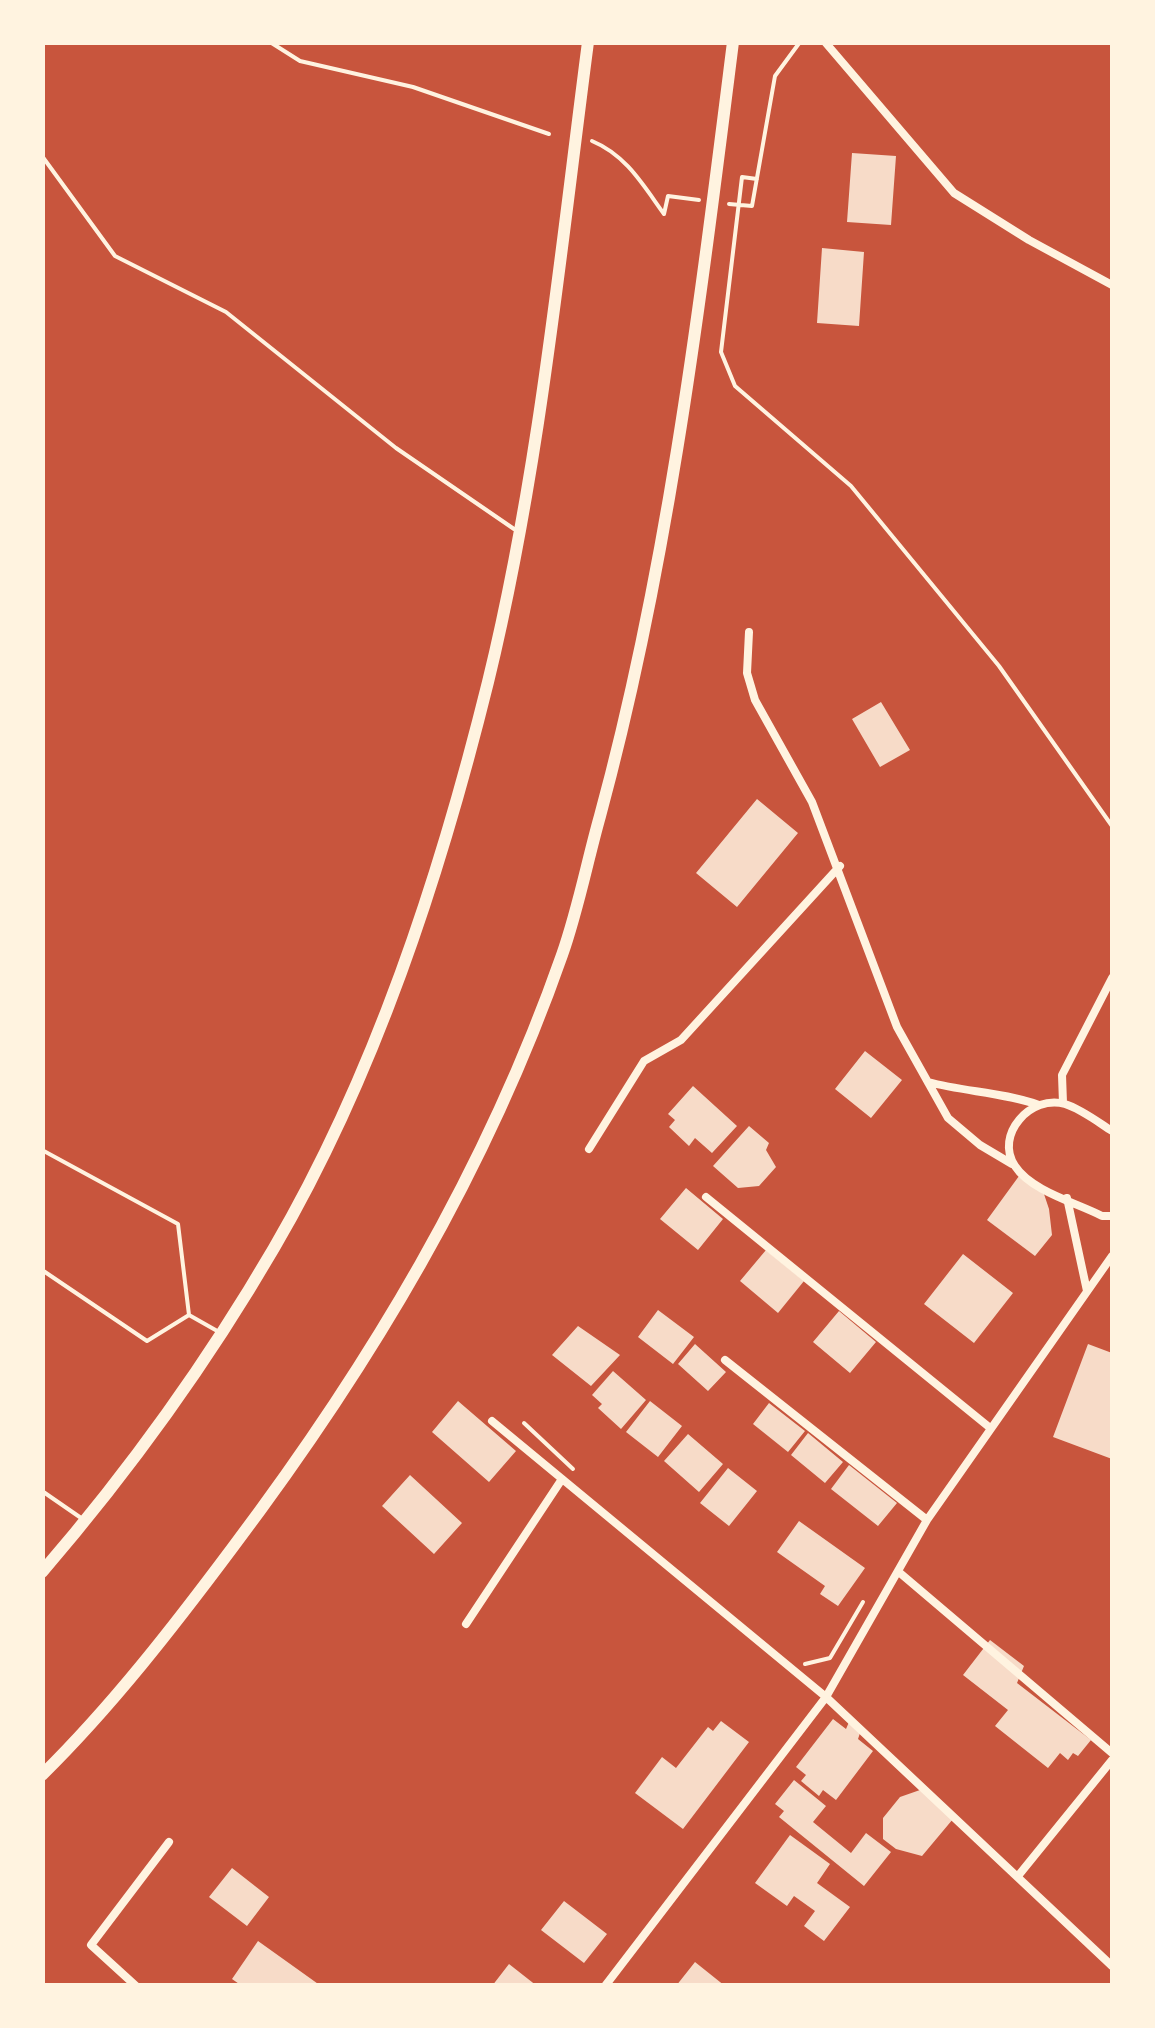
<!DOCTYPE html>
<html>
<head>
<meta charset="utf-8">
<style>
  body { margin:0 }
  #map { position:relative; width:1155px; height:2028px; overflow:hidden; background:#c8553d; font-family:"IBM Plex Serif",serif }
  canvas { display:block }
  .frame { position:absolute; inset:0; border:45px solid #fff3e0; pointer-events:none }
</style>
</head>
<body>
<div id="map">
<canvas width="1155" height="2028"></canvas>
<div class="frame"></div>
</div>
<script>
const g = document.querySelector('canvas').getContext('2d');
g.lineJoin = 'round';
function fill(path, color) {
  g.fillStyle = color;
  g.fill(path, 'evenodd');
}
function stroke(path, color, width, dash) {
  g.strokeStyle = color;
  g.lineWidth = width;
  g.lineCap = dash ? 'butt' : 'round';
  g.setLineDash(dash || []);
  g.stroke(path);
}
fill(new Path2D(`
  M852,153L896,156L891,225L847,222Z
  M822,248L864,252L859,326L817,323Z
  M881,702L910,750L880,767L852,719Z
  M757,799L798,833L737,907L696,873Z
  M865,1051L902,1080L871,1118L835,1089Z
  M693,1086L737,1126L712,1153L695,1138L689,1146L669,1127L675,1120L668,1114Z
  M749,1126L769,1143L766,1150L776,1167L759,1186L738,1188L713,1166Z
  M1019,1176L1044,1194L1049,1209L1052,1235L1035,1256L987,1220Z
  M686,1188L723,1219L698,1250L660,1219Z
  M766,1250L804,1281L778,1313L740,1281Z
  M963,1254L1013,1293L974,1343L924,1304Z
  M658,1310L694,1337L673,1364L638,1337Z
  M839,1311L876,1342L850,1373L813,1342Z
  M578,1326L620,1355L591,1386L552,1355Z
  M695,1344L726,1372L708,1391L678,1364Z
  M1088,1344L1112,1353V1459L1053,1437Z
  M613,1371L646,1400L621,1429L598,1408L602,1404L592,1395Z
  M458,1401L516,1451L489,1482L432,1432Z
  M650,1401L682,1426L658,1457L626,1432Z
  M769,1403L805,1431L788,1452L753,1424Z
  M808,1433L843,1462L825,1483L791,1455Z
  M688,1434L723,1464L699,1492L664,1461Z
  M849,1465L897,1503L878,1526L831,1489Z
  M728,1468L757,1491L729,1526L700,1503Z
  M410,1475L462,1523L434,1554L382,1506Z
  M799,1521L865,1568L838,1606L820,1594L825,1586L777,1552Z
  M990,1640L1024,1666L1017,1683L1091,1740L1078,1756L1073,1753L1068,1760L1060,1753L1048,1768L995,1726L1008,1710L963,1675Z
  M833,1719L846,1729L849,1722L860,1733L858,1739L873,1751L836,1800L823,1790L819,1796L801,1781L806,1775L796,1767Z
  M721,1721L749,1742L683,1829L635,1793L662,1757L676,1768L708,1727L713,1731Z
  M794,1780L826,1806L813,1822L851,1853L866,1833L891,1852L864,1886L779,1817L784,1811L775,1804Z
  M920,1790L953,1819L922,1856L896,1849L883,1839V1818L900,1797Z
  M790,1835L830,1864L817,1883L850,1907L824,1941L804,1926L815,1911L794,1896L787,1906L755,1883Z
  M232,1868L269,1897L247,1926L209,1897Z
  M564,1901L607,1934L584,1963L541,1930Z
  M258,1941L321,1986H242L232,1979Z
  M695,1962L725,1986H676Z
  M509,1964L537,1986H492Z`), '#f7dbc8');
stroke(new Path2D(`
  M270,42L300,61L413,87L549,134
  M592,141C626,155 643,185 664,214
  M757,179L742,177L721,352L735,386L851,486L999,666L1112,826
  M729,204L752,206L775,76L800,42
  M664,214L668,196L699,200
  M524,1423L573,1469
  M805,1664L830,1658L863,1602`), '#fff3e0', 4);
stroke(new Path2D(`
  M42,156L115,256L226,312L396,448L514,529
  M42,1150L178,1224L189,1315
  M42,1270L147,1341L189,1315L219,1332
  M42,1491L84,1520`), '#fff3e0', 4);
stroke(new Path2D(`
  M825,42L954,193L1029,240L1112,285
  M749,632L747,673L755,700L812,802L897,1027L948,1118L980,1145L1012,1164
  M928,1082C966,1092 1002,1092 1039,1105
  M1063,1103L1062,1075L1112,978
  M1112,1131C1098,1122 1081,1109 1065,1104C1031,1094 994,1135 1015,1166C1031,1191 1077,1203 1102,1216H1112
  M589,1149L644,1061L681,1040L840,866
  M706,1197L989,1427
  M1067,1198L1087,1291
  M725,1360L927,1520
  M492,1421L826,1697L1112,1966
  M900,1573L1112,1753
  M466,1624L562,1479
  M1018,1876L1112,1760
  M136,1986L91,1945L169,1842
  M605,1986L826,1697L927,1520L1112,1256`), '#fff3e0', 8);
stroke(new Path2D(`
  M42,1572C129,1471 207,1363 274,1248C375,1075 440,876 488,682C539,473 560,256 588,42
  M42,1775C112,1706 174,1626 233,1547C370,1365 486,1172 562,955C578,910 587,862 600,816C669,562 700,303 733,42`), '#fff3e0', 12);
</script>
</body>
</html>
